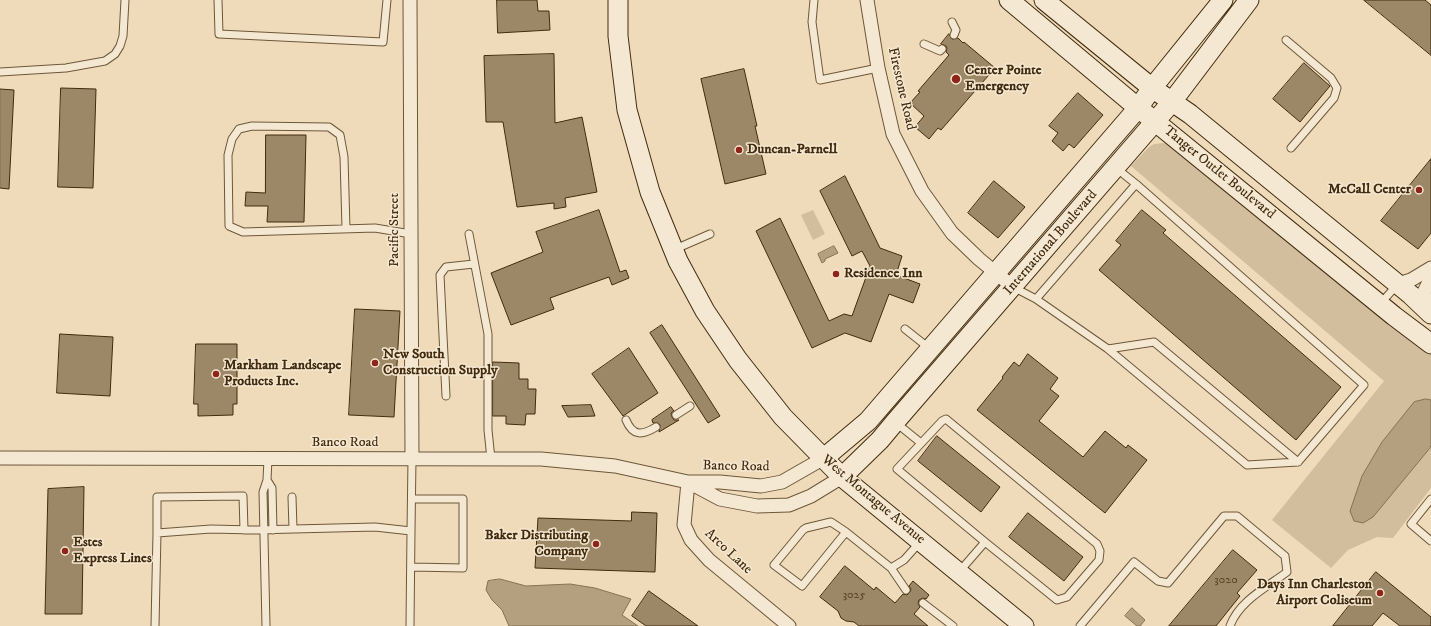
<!DOCTYPE html>
<html>
<head>
<meta charset="utf-8">
<style>
  body { margin:0 }
  canvas { display:block; background:#efdbb9 }
</style>
</head>
<body>
<canvas width="1431" height="626"></canvas>
<script>
const g = document.querySelector('canvas').getContext('2d');
g.lineJoin = 'round';
function fill(path, color) {
  g.fillStyle = color;
  g.fill(path, 'evenodd');
}
function stroke(path, color, width, dash) {
  g.strokeStyle = color;
  g.lineWidth = width;
  g.lineCap = dash ? 'butt' : 'round';
  g.setLineDash(dash || []);
  g.stroke(path);
}
function write(font, color, halo, rows, align = 'center') {
  g.font = font + ' "IM FELL DW Pica",serif';
  g.lineWidth = 3;
  g.setLineDash([]);
  g.textBaseline = 'middle';
  g.strokeStyle = halo;
  g.fillStyle = color;
  for (const [text, x, y, turn = 0] of rows) {
    g.save();
    g.translate(x, y);
    g.rotate((+turn || 0) * Math.PI / 180);
    g.textAlign = isNaN(turn) ? turn : align;
    if (halo) g.strokeText(text, 0, 0);
    g.fillText(text, 0, 0);
    g.restore();
  }
}
fill(new Path2D(`
  M1164,143L1170,145L1431,351V400L1426,399L1430,448L1431,445V488L1393,538L1377,537L1348,550L1331,568L1272,520L1384,381L1131,166L1149,147L1154,144Z
  M813,210L825,234L813,240L801,215Z`), '#d2bd9c');
const water = new Path2D(`
  M834,246L838,253L825,259V261L822,263L818,254Z
  M1426,399L1431,400V445L1430,448L1373,517L1363,523L1354,521L1350,511L1362,476L1382,442L1414,402Z
  M500,579L526,586L570,584L595,588L631,599L622,615L638,626H509L502,610L492,600L486,590L488,581Z
  M1132,608L1145,620L1140,626H1137L1125,616Z`);
fill(water, '#b49f7f');
stroke(water, '#867152', 1);
const building = new Path2D(`
  M497,0H537L538,11H549L550,30L498,33Z
  M1364,0H1425L1431,5V55Z
  M949,34L952,39L958,38L963,43L964,42L995,68L941,130L938,128L929,139L915,127L924,116L910,103L920,92L918,91L949,55L946,52L947,48L946,46L941,44Z
  M554,54L555,123L582,117L597,192L565,198L566,207L554,209V203L517,207L503,122H486L484,56Z
  M1304,63L1330,86L1300,122L1273,99Z
  M744,69L757,126H755L766,174L725,184L701,79Z
  M61,88L96,89L93,188L58,187Z
  M0,89L14,90L9,189L0,188Z
  M1078,93L1103,115L1074,148L1069,144L1063,151L1052,141L1058,133L1049,126Z
  M266,135H306L304,222H267L268,206H245L246,192L265,193Z
  M1431,159V233L1418,249L1381,221Z
  M845,176L880,248L902,256L896,275L920,284L913,303L889,294L871,342L845,333L812,348L756,231L780,218L829,321L844,314L852,316L870,266L862,251L852,256L820,191Z
  M994,181L1025,207L998,238L968,213Z
  M599,210L620,272L626,270L629,278L612,285L609,277L550,298L554,309L511,325L491,273L543,252L536,232Z
  M1142,210L1166,230L1163,233L1341,387L1296,440L1099,270L1121,245L1116,241Z
  M355,309L400,311L394,417L349,415Z
  M662,325L720,416L708,423L650,333Z
  M60,334L113,337L110,396L57,393Z
  M196,344H237V404H233V415L198,416V404H194Z
  M629,348L658,393L623,416L592,374Z
  M1028,354L1058,378L1050,389L1059,396L1039,421L1083,457L1105,431L1126,448L1128,445L1147,460L1105,513L977,410L1003,378L1002,377L1014,362L1019,366Z
  M493,362L519,363V379H528V389H536L535,414H526L525,425L506,424V416H493Z
  M591,405L595,416L568,417L562,406Z
  M671,407L674,411L671,413L672,417L674,420H679L659,432L660,425L658,423H653L652,420Z
  M937,436L1000,487L981,512L918,461Z
  M84,487L82,614H45L48,489Z
  M632,512L657,513L655,572L535,568L538,518L631,521Z
  M1028,513L1083,557L1064,581L1009,537Z
  M1233,550L1257,570L1237,593L1240,596L1216,626H1169Z
  M845,566L874,590L876,587L895,603L903,594L907,595L910,592L911,589L909,586L913,581L929,595L926,599L923,598L919,600L918,603L920,607L914,614L928,626H859L854,622L846,621L841,618L838,611L820,597Z
  M1376,572L1431,617V626H1400L1383,613L1372,626H1333Z
  M649,591L698,626H646L632,616Z`);
fill(building, '#9c8767');
stroke(building, '#422b0e', 1);
const lane = new Path2D(`
  M218,0L219,34L383,42L387,0
  M814,0L812,22L820,80L878,68
  M952,22L956,30L954,35
  M1286,40L1331,78L1337,88L1334,98L1291,148
  M924,44L940,51L942,49
  M0,72L66,68L105,61L115,54L120,46L123,36L125,0
  M346,229L344,157L340,135L329,127L252,126L239,129L232,139L228,155L229,226L243,232L375,228L411,234
  M469,234L488,334V430L491,459
  M673,250L710,234
  M1013,287L1036,299L1136,184L1116,168
  M1036,299L1108,349L1247,465L1298,462
  M1380,304L1397,285
  M905,329L929,348
  M1108,349L1154,342L1298,462L1364,385L1136,184
  M446,396L440,275L446,267L474,264
  M676,415L690,406
  M626,420C633,437 643,435 656,427
  M895,422L921,443
  M267,480L272,488L273,530
  M292,497L293,529
  M1431,499L1411,524L1431,541
  M411,531L412,459
  M846,532L802,586L774,565L803,530L806,528L831,522L846,532L891,568L904,560L920,542
  M157,533V497L243,496L244,530
  M412,567L463,568V499H412
  M891,568L906,590
  M959,572L985,542L897,469L942,421L946,419L1097,544L1100,551L1099,560L1067,597L1057,600L985,542
  M923,603L953,626
  M155,626L157,533L211,529L254,530L375,527L411,531L410,626
  M266,626L263,492L267,480L268,459
  M1080,626L1134,562L1158,581L1168,583L1224,516H1237L1285,556L1287,572C1267,587 1239,601 1230,626`);
const street = new Path2D(`
  M410,0L412,459
  M867,0L878,68L893,134L922,191L952,233L979,259L1013,287
  M1398,284L1411,280L1431,268
  M1428,311L1424,292L1431,278
  M0,458L541,459L615,466L688,482H720L761,486L782,482L824,458
  M688,482L684,525L691,540L709,560L789,626
  M690,483L720,499L757,506L789,505L811,496L842,477`);
const secondary = new Path2D(`
  M618,0V36L627,110L650,192L678,261L705,311L738,360L783,417L842,477L1024,626
  M1009,0L1131,102L1394,316L1431,344
  M1044,0L1152,88L1190,114L1411,295L1431,314
  M824,458L868,421L1138,108L1152,88L1223,0
  M842,477L880,440L895,422L1171,103L1249,0`);
stroke(lane, '#6d5739', 9);
stroke(street, '#6d5739', 15);
stroke(secondary, '#422b0e', 21);
stroke(lane, '#f5e8d2', 7);
stroke(street, '#f5e8d2', 13);
stroke(secondary, '#f5e8d2', 19);
for (const [x, y, r, color] of [
  [956,79,5,"#8f2418"],
  [739,150,4,"#8f2418"],
  [1419,190,4,"#8f2418"],
  [836,274,4,"#8f2418"],
  [375,363,4,"#8f2418"],
  [216,374,4,"#8f2418"],
  [596,544,4,"#8f2418"],
  [65,551,4,"#8f2418"],
  [1380,593,4,"#8f2418"]
]) {
  const dot = new Path2D();
  dot.arc(x, y, r, 0, 2 * Math.PI);
  g.fillStyle = color;
  g.fill(dot);
  stroke(dot, '#f5e8d2', 1.5);
}
write('12px', '#584224', null, [
  ["3020",1226,581],
  ["3025",854,596]
]);
write('bold 14px', '#422b0e', '#f5e8d2', [
  ["Center Pointe",965,71],
  ["Emergency",965,87],
  ["Duncan-Parnell",747,150],
  ["McCall Center",1411,190,"right"],
  ["Residence Inn",844,274],
  ["New South",383,355],
  ["Construction Supply",383,371],
  ["Markham Landscape",224,366],
  ["Products Inc.",224,382],
  ["Baker Distributing",588,536,"right"],
  ["Company",588,552,"right"],
  ["Estes",73,543],
  ["Express Lines",73,559],
  ["Days Inn Charleston",1372,585,"right"],
  ["Airport Coliseum",1372,601,"right"]
], 'left');
write('14px', '#422b0e', '#f5e8d2', [
  ["Firestone Road",901,89,77],
  ["Tanger Outlet Boulevard",1219,173,39],
  ["Pacific Street",395,230,-90],
  ["International Boulevard",1051,243,-49],
  ["Banco Road",345,443],
  ["Banco Road",736,467,1],
  ["West Montague Avenue",873,500,40],
  ["Arco Lane",728,552,43]
]);
</script>
</body>
</html>
